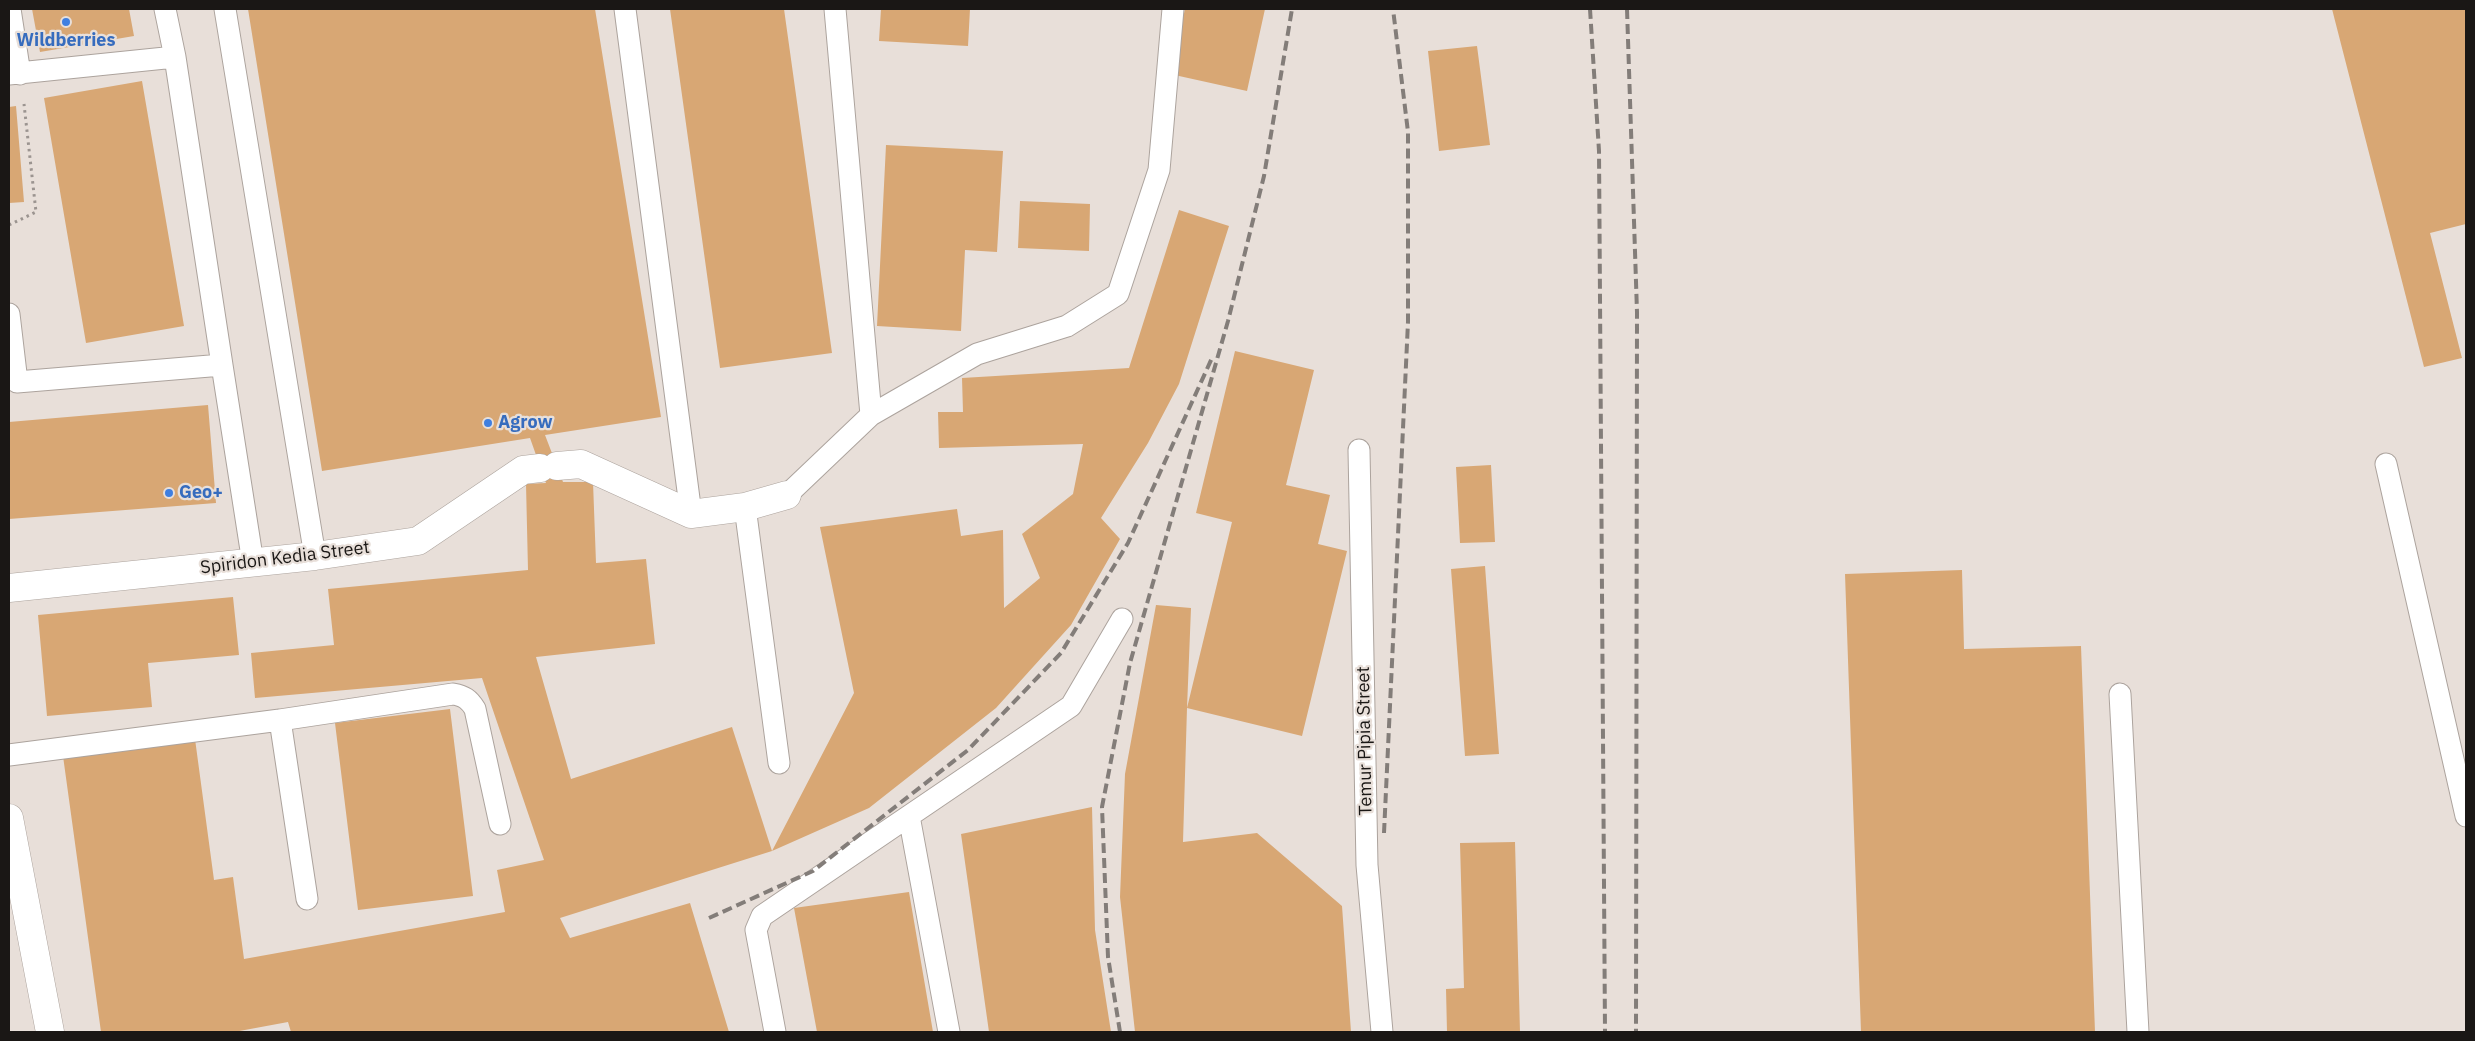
<!DOCTYPE html>
<html>
<head>
<meta charset="utf-8">
<style>
  body { margin:0 }
  #map { position:relative; width:2475px; height:1041px; overflow:hidden; background:#e8dfd9; font-family:"IBM Plex Sans",sans-serif }
  canvas { display:block }
  .frame { position:absolute; inset:0; border:10px solid #1a1715; pointer-events:none }
</style>
</head>
<body>
<div id="map">
<canvas width="2475" height="1041"></canvas>
<div class="frame"></div>
</div>
<script>
const g = document.querySelector('canvas').getContext('2d');
g.lineJoin = 'round';
function fill(path, color) {
  g.fillStyle = color;
  g.fill(path, 'evenodd');
}
function stroke(path, color, width, dash) {
  g.strokeStyle = color;
  g.lineWidth = width;
  g.lineCap = dash ? 'butt' : 'round';
  g.setLineDash(dash || []);
  g.stroke(path);
}
function write(font, color, halo, rows, align = 'center') {
  g.font = font + ' "IBM Plex Sans",sans-serif';
  g.lineWidth = 4.5;
  g.setLineDash([]);
  g.textBaseline = 'middle';
  g.strokeStyle = halo;
  g.fillStyle = color;
  for (const [text, x, y, turn = 0] of rows) {
    g.save();
    g.translate(x, y);
    g.rotate((+turn || 0) * Math.PI / 180);
    g.textAlign = isNaN(turn) ? turn : align;
    if (halo) g.strokeText(text, 0, 0);
    g.fillText(text, 0, 0);
    g.restore();
  }
}
fill(new Path2D(`
  M32,9H129L134,36L40,52Z
  M248,9H595L661,417L545,435L563,482H593L596,563L646,559L655,644L536,657L571,779L732,727L772,851L560,918L570,938L690,903L729,1032H291L288,1022L234,1032H101L63,756L195,739L214,880L233,877L244,959L505,912L497,870L544,860L482,678L255,698L251,653L334,645L328,589L528,570L526,484L546,483L530,438L322,471Z
  M670,9H784L832,353L720,368Z
  M881,9H970L968,46L879,41Z
  M1185,9H1265L1247,91L1170,74Z
  M2332,9H2466V224L2430,233L2462,358L2424,367Z
  M1477,46L1490,145L1439,151L1428,51Z
  M142,81L184,326L86,343L44,98Z
  M16,106L24,202L9,203V107Z
  M886,145L1003,151L997,252L965,250L961,331L877,326Z
  M1020,201L1090,204L1089,251L1018,248Z
  M1179,210L1229,226L1179,384L1148,443L1101,518L1120,539L1071,625L996,708L869,808L772,851L854,693L820,527L957,509L961,536L1003,530L1004,608L1040,578L1022,534L1073,494L1083,444L939,448L938,412H963L962,378L1129,368Z
  M1235,351L1314,370L1286,485L1330,495L1318,544L1347,551L1302,736L1187,708L1183,842L1257,833L1342,906L1351,1032H1135L1120,897L1125,774L1156,605L1191,608L1187,708L1232,522L1196,513Z
  M208,405L216,503L9,519V422Z
  M1491,465L1495,542L1460,543L1456,467Z
  M1485,566L1499,754L1465,756L1451,569Z
  M1962,570L1964,649L2081,646L2095,1032H1861L1845,574Z
  M233,597L239,655L148,663L152,707L47,716L38,615Z
  M450,709L473,896L358,910L335,723Z
  M1092,807L1095,930L1111,1032H989L961,834Z
  M1515,842L1520,1032H1447L1446,989L1464,988L1460,843Z
  M909,892L933,1032H817L794,908Z`), '#d8a774');
const lane = new Path2D(`
  M10,9L20,74
  M165,9L175,57L222,365
  M225,9L315,556
  M625,9L691,514
  M835,9L871,415
  M9,74L175,57
  M9,314L17,382L222,365L253,563
  M1359,450L1367,865L1382,1032
  M2386,464L2466,816
  M787,495L871,415L977,354L1067,326L1118,294L1159,170L1173,9
  M745,507L779,763
  M2120,694L2138,1032
  M280,720L453,694C464,696 469,699 475,709L500,824
  M9,755L280,720L307,899
  M775,1032L756,930L762,916L909,816
  M949,1032L909,816L1071,706L1122,619`);
const street = new Path2D(`
  M557,466L581,464L691,514L745,507L787,495
  M9,588L315,556L418,541L523,470L540,468
  M9,818L50,1032`);
stroke(lane, '#aca39d', 23);
stroke(street, '#aca39d', 29);
stroke(new Path2D(`
  M9,225L36,212L24,104`), '#9b9490', 3, [2.5, 4]);
stroke(lane, '#fff', 21);
stroke(street, '#fff', 28);
stroke(new Path2D(`
  M1590,9L1599,151L1605,1032
  M1627,9L1637,312L1636,1032
  M1384,833L1408,322V132L1393,9
  M709,918L813,871L968,750L1061,653L1128,543L1212,358
  M1120,1032L1108,957L1102,807L1130,663L1228,321L1264,176L1292,9`), '#837d79', 4, [10, 5]);
for (const [x, y, r, color] of [
  [66,22,5,"#3f7fe0"],
  [488,423,5,"#3f7fe0"],
  [169,493,5,"#3f7fe0"]
]) {
  const dot = new Path2D();
  dot.arc(x, y, r, 0, 2 * Math.PI);
  g.fillStyle = color;
  g.fill(dot);
  stroke(dot, '#e8dfd9', 2);
}
write('bold 18px', '#366cbe', '#e8dfd9', [
  ["Wildberries",66,41,"center"],
  ["Agrow",498,423],
  ["Geo+",179,493]
], 'left');
write('18px', '#1a1715', '#e8dfd9', [
  ["Spiridon Kedia Street",285,558,-7],
  ["Temur Pipia Street",1365,741,-91]
]);
</script>
</body>
</html>
